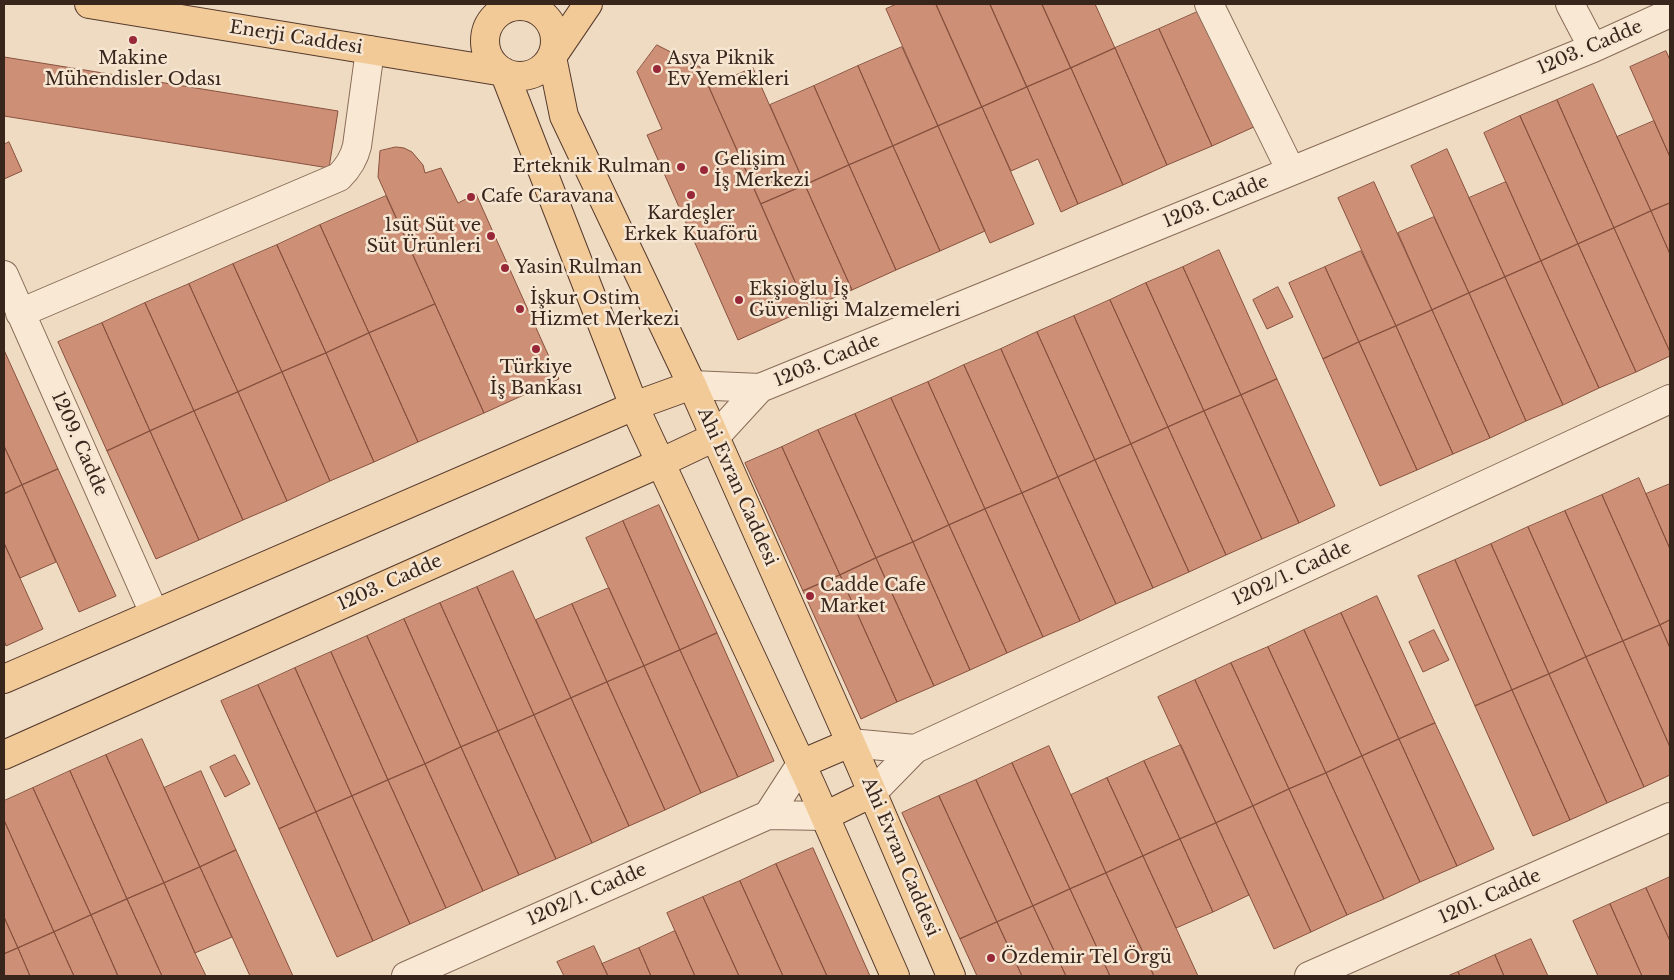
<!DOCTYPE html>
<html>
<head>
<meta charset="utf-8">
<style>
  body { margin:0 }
  #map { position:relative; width:1674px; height:980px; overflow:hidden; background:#eedbc1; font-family:"Libre Baskerville",serif }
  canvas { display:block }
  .frame { position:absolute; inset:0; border:5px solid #38261d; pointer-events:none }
</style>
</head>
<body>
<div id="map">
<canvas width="1674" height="980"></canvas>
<div class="frame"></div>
</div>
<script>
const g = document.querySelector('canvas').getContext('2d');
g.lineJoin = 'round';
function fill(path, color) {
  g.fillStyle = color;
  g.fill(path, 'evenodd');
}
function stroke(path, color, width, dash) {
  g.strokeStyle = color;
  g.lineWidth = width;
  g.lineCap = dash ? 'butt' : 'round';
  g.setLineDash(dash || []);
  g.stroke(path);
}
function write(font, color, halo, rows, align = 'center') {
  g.font = font + ' "Libre Baskerville",serif';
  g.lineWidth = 5;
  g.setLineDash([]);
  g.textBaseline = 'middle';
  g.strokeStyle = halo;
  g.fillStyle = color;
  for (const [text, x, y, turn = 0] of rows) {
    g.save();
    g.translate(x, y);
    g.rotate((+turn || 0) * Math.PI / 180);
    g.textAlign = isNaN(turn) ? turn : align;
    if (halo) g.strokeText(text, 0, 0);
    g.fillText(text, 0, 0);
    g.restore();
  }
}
const building = new Path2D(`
  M897,4H936L982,107L938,126L886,9Z
  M936,4H990L1027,87L982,107Z
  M990,4H1042L1071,68L1027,87Z
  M1042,4H1095L1115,48L1071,68Z
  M1204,9L1256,126L1212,146L1159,29Z
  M1159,29L1212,146L1167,165L1115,48Z
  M657,45L700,67L807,309L738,340L647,135L662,129L637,72Z
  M902,47L938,126L893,146L858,66Z
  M1115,48L1167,165L1123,185L1071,68Z
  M1666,51L1670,60V157L1630,67Z
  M4,57L338,111L329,168L4,116Z
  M858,66L893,146L849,165L814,86Z
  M753,68L805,185L761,204L709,87Z
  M1071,68L1123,185L1078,204L1027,87Z
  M1593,84L1651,211L1614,228L1557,100Z
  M814,86L849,165L805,185L770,105Z
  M1027,87L1078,204L1061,212L1038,159L1011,171L982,107Z
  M1557,100L1614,228L1578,244L1520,116Z
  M982,107L1034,224L990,243L938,126Z
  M1520,116L1578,244L1541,261L1484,133Z
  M1654,121L1670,157V203L1651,211L1617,137Z
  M938,126L985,231L940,251L893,146Z
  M9,142L22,171L4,179V145Z
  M893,146L940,251L896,270L849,165Z
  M396,147L404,148L412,152L423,165L425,173L441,168L458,203L476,194L559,379L484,413L378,177L380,151Z
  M1447,149L1505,277L1469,293L1411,166Z
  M849,165L896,270L852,290L805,185Z
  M1374,182L1432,310L1396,326L1338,198Z
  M1506,182L1541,261L1505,277L1469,198Z
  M805,185L852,290L807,309L761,204Z
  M386,196L435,304L369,333L320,225Z
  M1670,203V254L1651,211Z
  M1651,211L1670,254V352L1614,228Z
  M1434,217L1469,293L1432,310L1398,233Z
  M320,225L369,333L326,353L277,245Z
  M1614,228L1670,352V356L1636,372L1578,244Z
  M1578,244L1636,372L1599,388L1541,261Z
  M277,245L326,353L282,372L233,264Z
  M1219,250L1277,379L1241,395L1183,267Z
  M1361,251L1396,326L1359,342L1325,267Z
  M1541,261L1599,388L1563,405L1505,277Z
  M233,264L282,372L238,392L189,284Z
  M1183,267L1241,395L1204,411L1146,283Z
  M1325,267L1359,342L1323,359L1289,283Z
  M1505,277L1563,405L1526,421L1469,293Z
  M1146,283L1204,411L1168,427L1110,300Z
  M189,284L238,392L194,411L145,303Z
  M1278,287L1293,317L1267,329L1253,300Z
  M1469,293L1526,421L1490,438L1432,310Z
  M1110,300L1168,427L1131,444L1074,316Z
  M145,303L194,411L150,431L102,323Z
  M435,304L484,413L418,442L369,333Z
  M1432,310L1490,438L1453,454L1396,326Z
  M1074,316L1131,444L1095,460L1037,332Z
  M102,323L150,431L107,451L58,342Z
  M1396,326L1453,454L1417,470L1359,342Z
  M1037,332L1095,460L1058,477L1001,349Z
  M369,333L418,442L374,462L326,353Z
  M1359,342L1417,470L1380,486L1323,359Z
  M1001,349L1058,477L1022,493L964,365Z
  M4,350L58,469L22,485L4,446Z
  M326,353L374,462L330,481L282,372Z
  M964,365L1022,493L985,509L928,382Z
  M282,372L330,481L287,501L238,392Z
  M1277,379L1335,506L1299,523L1241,395Z
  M928,382L985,509L949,525L891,398Z
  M238,392L287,501L243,520L194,411Z
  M1241,395L1299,523L1262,539L1204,411Z
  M891,398L949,525L913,542L855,414Z
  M194,411L243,520L199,540L150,431Z
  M1204,411L1262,539L1226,555L1168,427Z
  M855,414L913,542L876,558L818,430Z
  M1168,427L1226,555L1189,572L1131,444Z
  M818,430L876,558L840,575L782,447Z
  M150,431L199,540L156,559L107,451Z
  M1131,444L1189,572L1153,588L1095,460Z
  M4,446L22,485L4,494Z
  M782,447L840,575L803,591L745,463Z
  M1095,460L1153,588L1116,604L1058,477Z
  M58,469L116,596L79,612L22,485Z
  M1058,477L1116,604L1080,621L1022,493Z
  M1639,478L1670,549V620L1660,625L1602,495Z
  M1670,484V549L1646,494Z
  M22,485L56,562L20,578L4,543V494Z
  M1022,493L1080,621L1043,637L985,509Z
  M1602,495L1660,625L1623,641L1565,511Z
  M659,505L717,633L680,650L623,521Z
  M985,509L1043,637L1007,653L949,525Z
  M1565,511L1623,641L1586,657L1528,527Z
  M623,521L680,650L644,666L586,538Z
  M949,525L1007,653L970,670L913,542Z
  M1528,527L1586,657L1549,674L1491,544Z
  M913,542L970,670L934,686L876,558Z
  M4,543L43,629L6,646L4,640Z
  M1491,544L1549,674L1512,690L1455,560Z
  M876,558L934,686L897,702L840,575Z
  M1455,560L1512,690L1475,706L1418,576Z
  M513,571L571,698L534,715L477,587Z
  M840,575L897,702L861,719L803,591Z
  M477,587L534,715L498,731L440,603Z
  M609,588L644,666L607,682L572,604Z
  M1377,596L1435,723L1399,739L1341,613Z
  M440,603L498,731L461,747L404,619Z
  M572,604L607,682L571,698L536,620Z
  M1341,613L1399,739L1362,756L1304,630Z
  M404,619L461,747L425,764L367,636Z
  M1670,620V648L1660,625Z
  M1660,625L1670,648V747L1623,641Z
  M1304,630L1362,756L1326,773L1268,647Z
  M1434,630L1449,660L1423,672L1409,642Z
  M717,633L774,761L738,777L680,650Z
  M367,636L425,764L388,780L331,652Z
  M1623,641L1670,747V775L1644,787L1586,657Z
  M1268,647L1326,773L1289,789L1231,663Z
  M680,650L738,777L701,793L644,666Z
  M331,652L388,780L352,796L295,668Z
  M1586,657L1644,787L1607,803L1549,674Z
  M1231,663L1289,789L1253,806L1195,680Z
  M644,666L701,793L665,810L607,682Z
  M295,668L352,796L316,812L258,685Z
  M1549,674L1607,803L1570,820L1512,690Z
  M1195,680L1253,806L1216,823L1158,697Z
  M607,682L665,810L629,826L571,698Z
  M258,685L316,812L279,829L221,701Z
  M1512,690L1570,820L1533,836L1475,706Z
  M571,698L629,826L592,843L534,715Z
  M534,715L592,843L556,859L498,731Z
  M1435,723L1494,849L1457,866L1399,739Z
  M498,731L556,859L519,875L461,747Z
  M142,739L200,867L164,883L106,755Z
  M1399,739L1457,866L1420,882L1362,756Z
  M1181,745L1216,823L1180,839L1144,761Z
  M1049,746L1106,873L1070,889L1012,763Z
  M461,747L519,875L483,891L425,764Z
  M106,755L164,883L127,899L70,771Z
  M235,755L250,784L225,797L210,767Z
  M1362,756L1420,882L1384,899L1326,773Z
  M1144,761L1180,839L1143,856L1107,778Z
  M1012,763L1070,889L1033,906L976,780Z
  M425,764L483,891L446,908L388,780Z
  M70,771L127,899L91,915L33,788Z
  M201,771L236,850L200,867L164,788Z
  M1326,773L1384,899L1347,915L1289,789Z
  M1107,778L1143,856L1106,873L1071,795Z
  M388,780L446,908L410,924L352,796Z
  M976,780L1033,906L997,922L939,796Z
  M33,788L91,915L54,932L4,820V801Z
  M1289,789L1347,915L1311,932L1253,806Z
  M352,796L410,924L373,941L316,812Z
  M939,796L997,922L960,939L902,813Z
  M1253,806L1311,932L1274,949L1216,823Z
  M316,812L373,941L337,957L279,829Z
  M4,820L54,932L18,948L4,917Z
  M1216,823L1249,895L1213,912L1180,839Z
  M1180,839L1213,912L1176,928L1143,856Z
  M813,848L870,976H827L776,864Z
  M236,850L293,976H250L200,867Z
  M1143,856L1198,976H1154L1106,873Z
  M776,864L827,976H783L740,881Z
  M200,867L232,937L195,953L164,883Z
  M1106,873L1154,976H1110L1070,889Z
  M1670,877V941L1646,888Z
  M740,881L783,976H739L703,897Z
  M164,883L195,953L206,976H162L127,899Z
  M1646,888L1670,941V976H1642L1610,904Z
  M1070,889L1110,976H1066L1033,906Z
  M703,897L739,976H695L667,913Z
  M127,899L162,976H118L91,915Z
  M1610,904L1642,976H1598L1573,921Z
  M1033,906L1066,976H1022L997,922Z
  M91,915L118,976H74L54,932Z
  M4,917L18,948L4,954Z
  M997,922L1022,976H977L960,939Z
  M675,931L695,976H651L639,948Z
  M54,932L74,976H30L18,948Z
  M1531,939L1548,976H1504L1495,955Z
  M594,946L608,976H564L557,962Z
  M18,948L30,976H4V954Z
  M639,948L651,976H608L602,964Z
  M1495,955L1504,976H1460L1458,972Z
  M1458,972L1460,976H1448Z`);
fill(building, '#cd8f76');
stroke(building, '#88513e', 1);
const minor = new Path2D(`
  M1209,4L1291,171
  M1570,4L1593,48
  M4,275L154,613
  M20,313L339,177C348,168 354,159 357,146L370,50
  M692,385L760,388
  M715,437L760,388L1593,48L1670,13
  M850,743L915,749
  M872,793L915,749L1670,399
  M768,815L801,764
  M406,976L768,815L825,816
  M1309,976L1670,817`);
const major = new Path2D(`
  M89,4L504,72
  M588,4L552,57L564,116L692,385L860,764L951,976
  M485 41a35 35 0 1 1 70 0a35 35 0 1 1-70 0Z
  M504,72L634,406L811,785L895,976
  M4,679L634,406L692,385
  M4,755L660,463L715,437
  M801,764L850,743
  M825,816L872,793`);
stroke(minor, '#886b58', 30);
stroke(major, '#563a2d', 30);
stroke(minor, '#f9e9d4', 28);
stroke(major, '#f2ca98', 28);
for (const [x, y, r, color] of [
  [133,40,5,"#982838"],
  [657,69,5,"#982838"],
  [681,167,5,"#982838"],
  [704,170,5,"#982838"],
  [691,195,5,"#982838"],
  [471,197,5,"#982838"],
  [491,236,5,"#982838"],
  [505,268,5,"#982838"],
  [739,300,5,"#982838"],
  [520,309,5,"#982838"],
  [536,349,5,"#982838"],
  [810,596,5,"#982838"],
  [991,958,5,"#982838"]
]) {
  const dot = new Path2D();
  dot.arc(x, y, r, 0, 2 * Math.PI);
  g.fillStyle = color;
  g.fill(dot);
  stroke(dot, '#f6e6d1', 2);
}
write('18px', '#38261d', '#f6e6d1', [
  ["Enerji Caddesi",296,38,9],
  ["1203. Cadde",1590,48,-23],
  ["1203. Cadde",1216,202,-22],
  ["1203. Cadde",827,361,-22],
  ["1209. Cadde",79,444,66],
  ["Ahi Evran Caddesi",737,487,66],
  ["1202/1. Cadde",1292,574,-25],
  ["1203. Cadde",390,583,-24],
  ["Ahi Evran Caddesi",900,857,67],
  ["1202/1. Cadde",587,895,-24],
  ["1201. Cadde",1490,897,-24]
]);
write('18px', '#38261d', '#f6e6d1', [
  ["Makine",133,59,"center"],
  ["Mühendisler Odası",133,80,"center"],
  ["Asya Piknik",667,59],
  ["Ev Yemekleri",667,80],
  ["Gelişim",714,160],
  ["İş Merkezi",714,181],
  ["Erteknik Rulman",671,167,"right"],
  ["Cafe Caravana",481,197],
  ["Kardeşler",691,214,"center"],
  ["Erkek Kuaförü",691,235,"center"],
  ["1süt Süt ve",481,226,"right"],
  ["Süt Ürünleri",481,247,"right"],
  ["Yasin Rulman",515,268],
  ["Ekşioğlu İş",749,290],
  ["Güvenliği Malzemeleri",749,311],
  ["İşkur Ostim",530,299],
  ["Hizmet Merkezi",530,320],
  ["Türkiye",536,368,"center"],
  ["İş Bankası",536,389,"center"],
  ["Cadde Cafe",820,586],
  ["Market",820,607],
  ["Özdemir Tel Örgü",1001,958]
], 'left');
</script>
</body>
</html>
